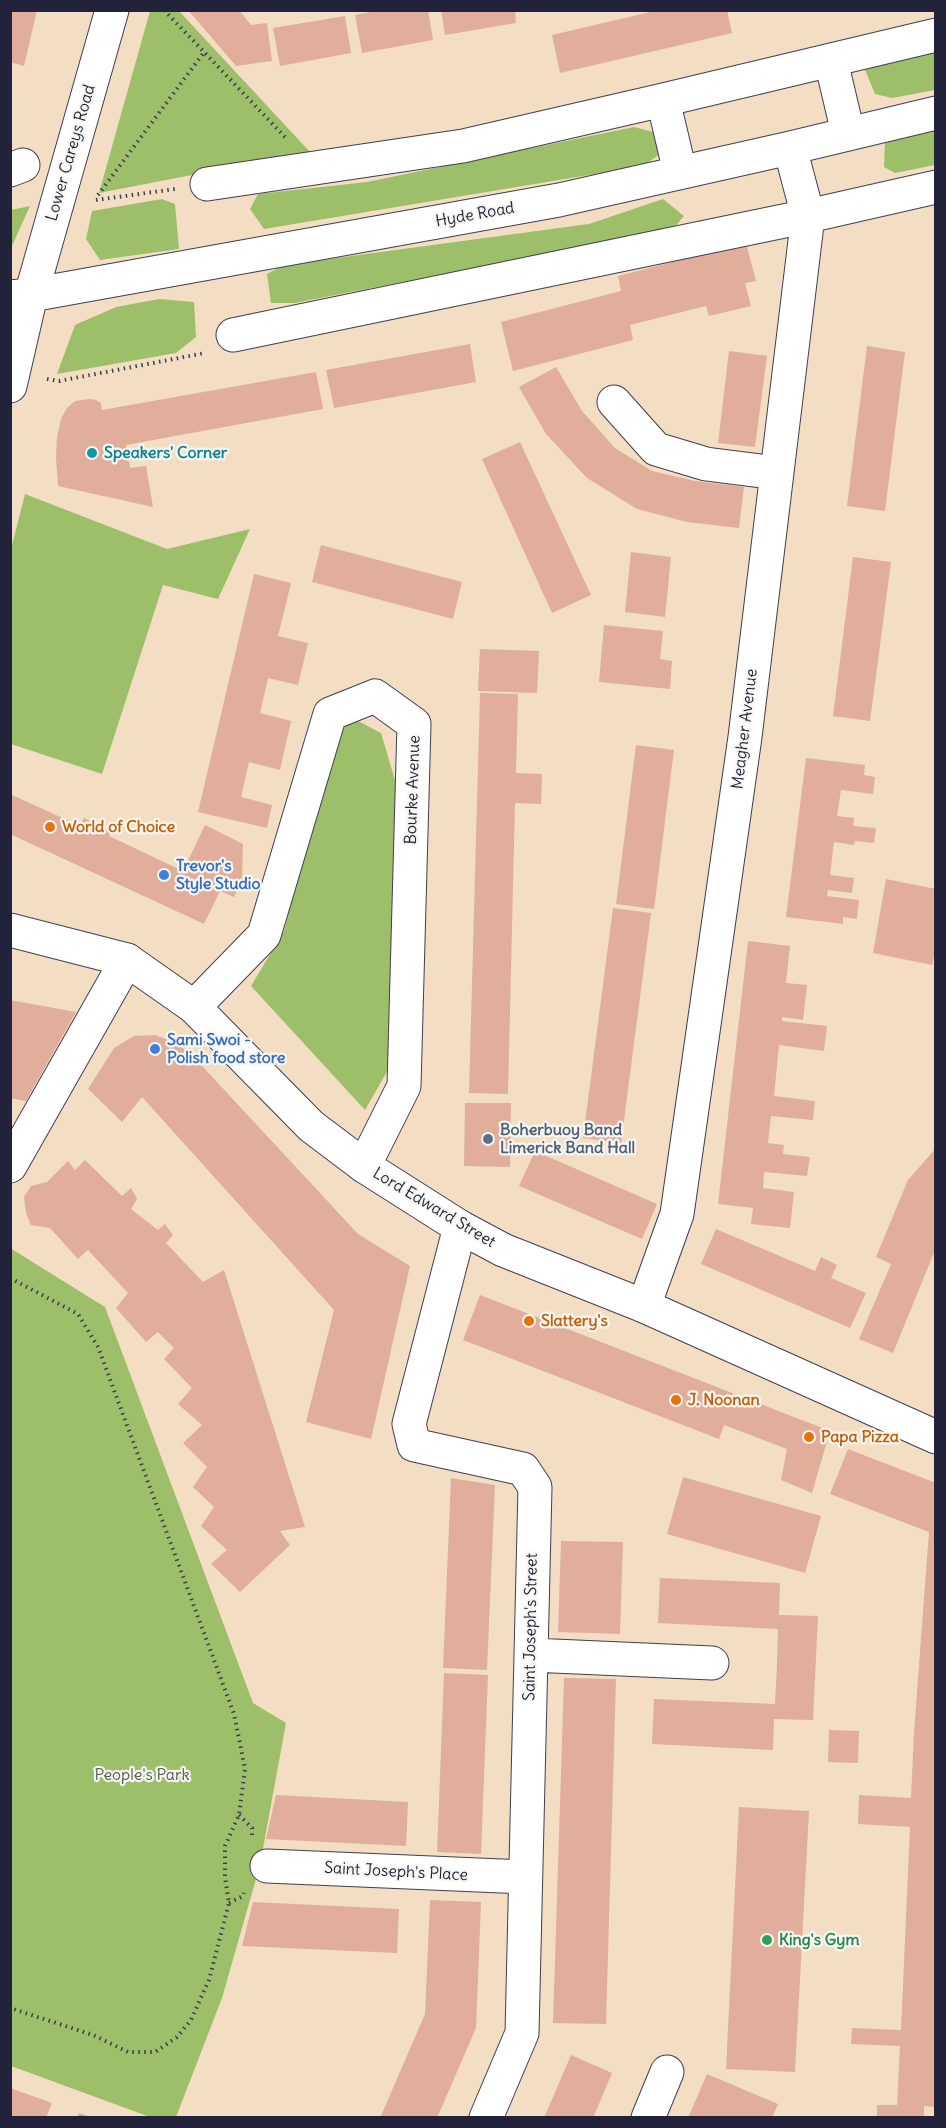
<!DOCTYPE html>
<html>
<head>
<meta charset="utf-8">
<style>
  body { margin:0 }
  #map { position:relative; width:946px; height:2128px; overflow:hidden; background:#f3dec3; font-family:Delius,sans-serif }
  canvas { display:block }
  .frame { position:absolute; inset:0; border:12px solid #22223b; pointer-events:none }
</style>
</head>
<body>
<div id="map">
<canvas width="946" height="2128"></canvas>
<div class="frame"></div>
</div>
<script>
const g = document.querySelector('canvas').getContext('2d');
g.lineJoin = 'round';
function fill(path, color) {
  g.fillStyle = color;
  g.fill(path, 'evenodd');
}
function stroke(path, color, width, dash) {
  g.strokeStyle = color;
  g.lineWidth = width;
  g.lineCap = dash ? 'butt' : 'round';
  g.setLineDash(dash || []);
  g.stroke(path);
}
function write(font, color, halo, rows, align = 'center') {
  g.font = font + ' Delius,sans-serif';
  g.lineWidth = 4.5;
  g.setLineDash([]);
  g.textBaseline = 'middle';
  g.strokeStyle = halo;
  g.fillStyle = color;
  for (const [text, x, y, turn = 0] of rows) {
    g.save();
    g.translate(x, y);
    g.rotate((+turn || 0) * Math.PI / 180);
    g.textAlign = isNaN(turn) ? turn : align;
    if (halo) g.strokeText(text, 0, 0);
    g.fillText(text, 0, 0);
    g.restore();
  }
}
fill(new Path2D(`
  M150,11H179L310,152L99,193Z
  M935,49V90L892,98L875,94L863,65Z
  M634,127L657,133L663,152L643,166L264,229L250,209L258,194L367,182Z
  M935,131V165L895,173L884,167L885,142Z
  M162,199L175,204L179,249L100,260L86,239L92,211Z
  M663,199L684,216L673,229L295,303H271L267,274L284,265L589,224Z
  M30,206L11,248V210Z
  M159,299L194,302L196,337L176,353L57,374L75,325L116,307Z
  M25,494L167,549L250,529L218,599L163,585L102,774L11,744V549Z
  M354,719L381,733L397,787L392,1063L365,1110L251,986L284,931L334,734Z
  M10,1248L105,1307L253,1703L286,1723L260,1865L222,1998L176,2117H150L11,2066Z`), '#9dbf69');
fill(new Path2D(`
  M10,10H37L24,66L10,62Z
  M188,10H239L251,25L267,23L272,61L236,66Z
  M382,10H428L433,40L362,53L355,15Z
  M441,10H515L516,23L445,35Z
  M659,10H727L732,33L560,73L552,35Z
  M345,16L351,53L280,66L273,28Z
  M746,243L756,281L745,283L751,306L709,316L706,306L630,325L633,340L513,371L501,322L621,291L618,276Z
  M470,344L476,382L334,408L326,370Z
  M867,346L905,352L885,511L847,506Z
  M729,351L767,356L755,447L718,443Z
  M556,367L582,411L615,448L652,471L695,481L744,487L739,528L687,522L637,509L587,478L546,434L519,387Z
  M316,372L323,409L126,445L130,468L146,466L153,507L58,486L56,458L57,437L61,419L67,408L75,401L90,399L96,400L101,403L102,410Z
  M520,442L591,595L552,613L482,459Z
  M321,545L462,582L453,619L312,582Z
  M631,552L671,557L665,617L625,612Z
  M853,557L891,562L870,721L833,716Z
  M254,574L291,583L278,636L308,643L298,685L268,678L260,713L291,721L280,770L249,762L241,797L272,805L267,828L198,812Z
  M604,625L663,631L660,659L672,661L670,689L599,682Z
  M480,649L539,651L537,693L478,691Z
  M480,693L518,694L516,773L542,774L541,804L515,803L508,1094L469,1093Z
  M636,745L674,750L654,909L616,904Z
  M806,758L865,765L864,775L875,777L873,794L841,790L837,816L854,818L853,826L876,828L874,843L855,841L854,845L834,842L830,875L854,878L852,893L828,890L827,896L859,900L857,919L843,917V924L786,917Z
  M10,794L80,826L84,818L112,831L109,836L183,871L205,825L243,844L242,878L234,897L220,891L204,924L10,834Z
  M886,879L936,889V948L932,965L873,953Z
  M613,908L651,913L621,1143L583,1138Z
  M748,941L790,946L786,983L807,985L803,1020L782,1017V1021L827,1026L824,1051L779,1045L774,1096L815,1101L813,1120L771,1116L768,1143L784,1145L783,1154L810,1157L807,1176L764,1172L763,1188L794,1192L790,1228L751,1224L753,1208L718,1204Z
  M10,1000L76,1012L26,1101L10,1098Z
  M155,1035L174,1042L191,1054L358,1234L410,1266L371,1439L306,1422L334,1310L142,1097L122,1122L88,1089L114,1048L134,1036Z
  M465,1103H511L510,1167L464,1166Z
  M936,1148V1248L893,1353L859,1339L891,1264L876,1257L908,1180Z
  M535,1151L657,1204L642,1239L519,1186Z
  M85,1160L122,1196L131,1188L137,1199L131,1209L158,1230L165,1224L173,1235L166,1243L203,1282L224,1270L305,1527L280,1531L290,1545L240,1592L211,1564L227,1550L201,1526L214,1507L193,1487L207,1467L183,1443L202,1425L178,1404L192,1388L164,1359L174,1348L158,1332L146,1342L116,1308L128,1293L88,1250L78,1259L50,1228L31,1225L26,1213L24,1197L31,1186L47,1182L68,1161L75,1170Z
  M716,1229L815,1271L821,1257L837,1265L831,1278L866,1293L850,1328L701,1264Z
  M480,1295L830,1431L812,1493L781,1480L787,1449L724,1425L719,1439L463,1340Z
  M848,1449L936,1483V2107L924,2106V2118H877V2105H897L900,2046L851,2044L852,2028L901,2030L910,1827L858,1824L859,1795L911,1798L914,1732L929,1532L830,1494Z
  M683,1477L821,1516L805,1573L667,1534Z
  M451,1478L495,1485L487,1670L443,1668Z
  M561,1541L623,1542L620,1634L558,1632Z
  M660,1578L780,1583L779,1615L818,1616L813,1720L774,1719L773,1750L652,1744L654,1699L775,1704L777,1666L778,1629L658,1623Z
  M444,1673L488,1675L481,1854L437,1852Z
  M564,1678L616,1679L606,2024L553,2023Z
  M829,1730L859,1731L858,1763L828,1762Z
  M276,1795L408,1802L406,1846L266,1839Z
  M739,1807L809,1811L795,2072L726,2069Z
  M430,1900L481,1902L476,2028L437,2118H380L425,2014Z
  M253,1902L399,1909L397,1953L242,1946Z
  M571,2055L612,2073L593,2118H544Z
  M707,2074L778,2104L772,2118H688Z
  M10,2088L52,2103L46,2118H10Z
  M79,2113L91,2117V2118H77Z`), '#e0ae9b');
const minor = new Path2D(`
  M112,10L31,295L559,200L790,148L936,113
  M831,61L848,133
  M663,100L936,35
  M10,170L23,165
  M207,184L463,146L663,100L680,172
  M233,335L808,216L936,187
  M614,402L656,449L706,464L777,473
  M194,1007L264,935L330,714L375,696L414,724L404,1086L364,1166
  M10,1166L127,960
  M460,1227L409,1424L414,1445L523,1469L535,1487L522,2033L486,2118
  M644,1306L677,1214L745,737L808,216L790,148
  M531,1655L712,1663
  M267,1866L525,1877
  M648,2118L667,2072`);
const major = new Path2D(`
  M10,297L31,295L10,386
  M10,930L127,960L194,1007L311,1126L364,1166L460,1227L503,1250L644,1306L936,1437`);
stroke(minor, '#413e4f', 35);
stroke(major, '#413e4f', 35);
stroke(new Path2D(`
  M164,10L285,137
  M98,195L205,51
  M96,200L175,189
  M47,379L59,381L205,353
  M10,1278L78,1314L98,1347L234,1714L245,1769L239,1815L225,1846V1878L229,1903L209,1980L191,2020L177,2037L155,2052H128L93,2035L10,2008
  M239,1815L252,1828V1836
  M229,1903L243,1896L244,1893`), '#413e4f', 4, [1.5, 4.5]);
stroke(minor, '#fff', 33);
stroke(major, '#fff', 33);
for (const [x, y, r, color] of [
  [92,453,6,"#0f9aa8"],
  [50,827,6,"#e8710a"],
  [164,875,6,"#3f7fe0"],
  [155,1049,6,"#3f7fe0"],
  [488,1139,6,"#5c6f8a"],
  [529,1321,6,"#e8710a"],
  [676,1400,6,"#e8710a"],
  [809,1437,6,"#e8710a"],
  [767,1940,6,"#2e9e5b"]
]) {
  const dot = new Path2D();
  dot.arc(x, y, r, 0, 2 * Math.PI);
  g.fillStyle = color;
  g.fill(dot);
  stroke(dot, '#f6f6f2', 2);
}
write('16px', '#22223b', '#f6f6f2', [
  ["Lower Careys Road",71,153,-74],
  ["Hyde Road",475,215,-10],
  ["Meagher Avenue",745,729,-83],
  ["Bourke Avenue",413,790,-88],
  ["Lord Edward Street",434,1208,31],
  ["Saint Joseph's Street",531,1627,-89],
  ["Saint Joseph's Place",396,1872,3]
]);
write('bold 16px', '#0d838f', '#f6f6f2', [
  ["Speakers' Corner",104,453]
], 'left');
write('bold 16px', '#c56008', '#f6f6f2', [
  ["World of Choice",62,827],
  ["Slattery's",541,1321],
  ["J. Noonan",688,1400],
  ["Papa Pizza",821,1437]
], 'left');
write('bold 16px', '#366cbe', '#f6f6f2', [
  ["Trevor's",176,866],
  ["Style Studio",176,884],
  ["Sami Swoi -",167,1040],
  ["Polish food store",167,1058]
], 'left');
write('bold 16px', '#4e5e75', '#f6f6f2', [
  ["Boherbuoy Band",500,1130],
  ["Limerick Band Hall",500,1148]
], 'left');
write('16px', '#4d594b', '#f6f6f2', [
  ["People's Park",142,1775]
]);
write('bold 16px', '#27864d', '#f6f6f2', [
  ["King's Gym",779,1940]
], 'left');
</script>
</body>
</html>
